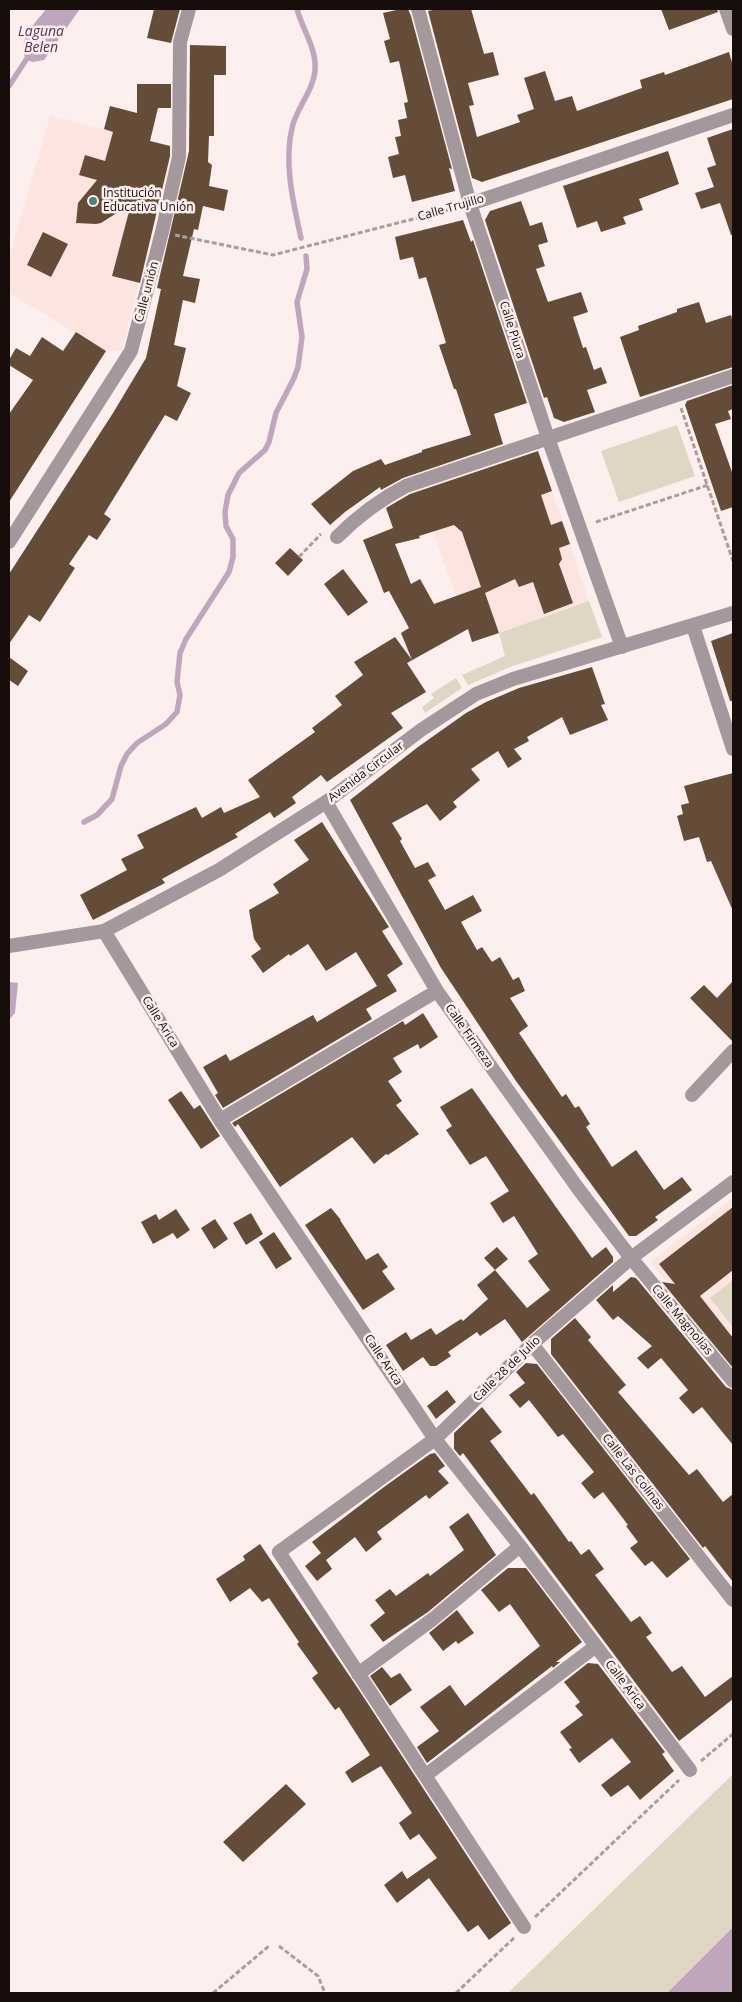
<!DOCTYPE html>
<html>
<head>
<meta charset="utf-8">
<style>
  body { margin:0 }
  #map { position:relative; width:742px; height:2002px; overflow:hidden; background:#fcefed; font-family:"Open Sans",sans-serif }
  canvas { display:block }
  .frame { position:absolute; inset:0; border:10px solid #170e0c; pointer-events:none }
</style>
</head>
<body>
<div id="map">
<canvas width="742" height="2002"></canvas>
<div class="frame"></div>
</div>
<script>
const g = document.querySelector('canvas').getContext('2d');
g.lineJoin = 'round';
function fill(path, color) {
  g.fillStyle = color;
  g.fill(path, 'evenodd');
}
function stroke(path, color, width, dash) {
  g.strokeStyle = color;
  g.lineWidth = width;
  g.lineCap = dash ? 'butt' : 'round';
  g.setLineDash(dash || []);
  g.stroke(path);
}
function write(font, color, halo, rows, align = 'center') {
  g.font = font + ' "Open Sans",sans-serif';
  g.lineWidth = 5;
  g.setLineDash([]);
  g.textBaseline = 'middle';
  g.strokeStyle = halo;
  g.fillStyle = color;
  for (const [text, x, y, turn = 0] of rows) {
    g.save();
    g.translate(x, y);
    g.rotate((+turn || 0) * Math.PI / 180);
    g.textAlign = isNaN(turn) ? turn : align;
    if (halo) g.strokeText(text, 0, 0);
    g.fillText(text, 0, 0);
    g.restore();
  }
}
fill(new Path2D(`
  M50,116L172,146L171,157L122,351H106L9,293V258Z
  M544,466L589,601L472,642L433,531L431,503Z
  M733,1198V1361L650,1262Z`), '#fce4e0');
fill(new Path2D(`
  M677,425L695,476L619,502L601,451Z
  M589,601L602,637L510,667L468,685L462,675L505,656L499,633Z
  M456,678L462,688L425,713L422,707L434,698L431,694Z
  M733,1280V1327L710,1298Z
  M733,1774V1927L667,1993H508Z`), '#dfd7c4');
fill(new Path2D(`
  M46,9H80L44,60L33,62L26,60C17,39 34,25 46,9Z
  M9,982L18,983L15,1013L9,1020Z
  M733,1927V1993H667Z`), '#c0a6bd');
stroke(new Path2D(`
  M297,9C302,29 317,48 315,71C313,90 299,105 293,124C283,160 293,202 301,238
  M9,86L26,60
  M84,822L97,815L112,799L121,766L127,754L137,743L166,724L177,712L180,695L177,682L180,653L186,639L229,572L233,557V539L226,526L225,512L228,495L239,473L265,450L269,442L276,413L294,378L298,367L302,337L297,302L307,269L306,256`), '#c0a6bd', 5.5);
fill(new Path2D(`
  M154,9H180L171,43L147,38Z
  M401,9H408L411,16L452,169L449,168L455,191L412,202L405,175L393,178L388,157L399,154L395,137L401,136L398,120L407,118L404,103L408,102L399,61L390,63L384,41L390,39L383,13Z
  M438,9H471L484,54L493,52L499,75L468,83L474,105L469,106L477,137L520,122L517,115L534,109L524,78L545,71L555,101L572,96L577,111L642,88L640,80L664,72L665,75L729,52L733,66V99L482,182L472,178L428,11Z
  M661,9H717L718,12L669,30Z
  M190,45L226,46V75H214V136H209L208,162L212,165L209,186L228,190L224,211L203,206L198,230L194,229L183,276L200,279L195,303L183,300L174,345L186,348L177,386L191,393L177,421L165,415L104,514L111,519L97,540L89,535L69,564L75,568L40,622L29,615L9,644V574L113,413L146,358L161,289L157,288L189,151Z
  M137,84H171V108H158L150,141L170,146V156L140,283L112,276L131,204L101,223L96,224L76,223L78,203L97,180L79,175L85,155L105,161L113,132L104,129L110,106L137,113Z
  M733,129V235H731L720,203L701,209L695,193L714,187L707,168L716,165L707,138Z
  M668,151L679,184L639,199L643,210L623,217L626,224L601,232L597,221L577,228L563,186Z
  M521,201L530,226L542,222L548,242L538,245L545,266L536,269L548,302L581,292L588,312L573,317L583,348L586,347L594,370L601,367L607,383L587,390L595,412L564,422L554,418L547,397L544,398L485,220L490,211Z
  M463,220L471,242L473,240L527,403L494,414L503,444L403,478L381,490L380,487L345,512L330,525L311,504L353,471L381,459L385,465L422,452V450L471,435L456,389H454L439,345L446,343L426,277L419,279L413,257L400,260L395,237Z
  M43,232L68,244L51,277L27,265Z
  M699,302L706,323L731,315L733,323V367L640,397L620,337L639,330L638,326L677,312V309Z
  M76,332L106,351L9,502V414L33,380L9,365V360L16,348L30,356L42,337L63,351Z
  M733,385V409L728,411L731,419L715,424L733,475V507L721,511L685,405L687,401Z
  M538,451L552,491L541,495L551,525L562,521L570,544L559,548L562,559L559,564L573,603L544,614L533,582L519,587L515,579L485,593L499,633L472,642L468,629L407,663L426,692L391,713L403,728L327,782L321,775L292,797L296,803L274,818L270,812L235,834L238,837L162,879L165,883L93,920L80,895L127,870L121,859L144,848L137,835L196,807L202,818L221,807L224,813L260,797L248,780L315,732L312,728L342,705L335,696L363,675L354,662L395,637L412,660L401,633L409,628L389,591L384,593L363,540L393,528L386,508L410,494ZM454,525L462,532L481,587L434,604L420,579L411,584L395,544L420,538L419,536Z
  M290,548L303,560L288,576L275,563Z
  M343,569L368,602L348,616L324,584Z
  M733,633V701H730L711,641Z
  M9,657L28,671L18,686L9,680Z
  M592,667L605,704L601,705L608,720L570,735L562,717L527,737L529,741L514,749L522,759L508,768L498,751L471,769L480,780L453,802L457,807L440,821L427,804L392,823L402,839L400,841L415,868L428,862L436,876L428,880L445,910L473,895L482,911L461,922L477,950L482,947L492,962L500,957L513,980L519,977L525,991L510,998L528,1026L519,1033L562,1097L566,1094L575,1108L579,1106L590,1124L586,1127L612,1167L636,1150L664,1190L682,1177L692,1190L655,1217L658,1220L636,1236H629L516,1081L463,1001L441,968L350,800L418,747L466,713L486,702L519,688Z
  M733,773V911L711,861L707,862L699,837L684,841L677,816L683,814L681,805L689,803L684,786Z
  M322,822L389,927L382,931L403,964L387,975L397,991L366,1009L372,1019L223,1108L215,1095L218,1093L203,1067L226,1054L230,1061L313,1015L317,1022L377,986L356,952L326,971L308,944L290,956L289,954L263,973L251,956L261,949L254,939L249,910L279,893L273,884L309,860L294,840Z
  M733,981V1042L690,998L704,985L717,998Z
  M423,1013L438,1037L420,1049L418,1044L393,1058L402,1072L388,1081L402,1101L396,1105L419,1134L388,1155L386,1154L374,1164L352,1137L280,1187L238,1124L235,1127L232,1123L403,1021L405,1025Z
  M472,1088L592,1258L606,1247L613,1257V1262L522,1342L505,1319L480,1336L477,1332L448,1352L451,1356L436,1366H430L423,1357L403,1371L386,1345L406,1332L411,1340L431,1328L436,1335L461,1319L463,1321L488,1299L477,1285L495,1270L527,1308L550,1290L528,1261L538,1254L514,1216L503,1223L490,1203L509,1191L486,1156L470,1165L446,1130L452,1126L440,1107Z
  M181,1091L194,1109L200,1105L220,1136L201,1149L168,1100Z
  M733,1207V1270L700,1296L733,1338V1368L662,1282L675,1284L659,1264Z
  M331,1208L341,1220H340L366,1260L378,1253L388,1267L382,1271L395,1289L363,1310L305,1225Z
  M176,1209L190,1230L177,1239L173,1233L153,1244L141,1222L156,1214L159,1220Z
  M251,1213L263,1234L246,1245L233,1223Z
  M215,1219L228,1239L214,1249L201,1228Z
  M274,1232L292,1259L276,1269L259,1242Z
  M497,1247L508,1259L495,1270L484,1258Z
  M631,1277L636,1278L726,1387L733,1390V1445L702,1407L693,1414L679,1398L688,1390L661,1358L648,1369L637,1358L652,1346L618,1316L613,1320L596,1300L613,1285V1292Z
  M575,1318L591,1337L588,1340L626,1385L618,1392L689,1475L697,1469L723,1502L733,1494V1582L705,1546L703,1548L551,1354V1339Z
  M526,1363L537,1364L690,1559L667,1578L652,1561L645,1566L630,1548L638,1542L626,1526L628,1525L603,1492L594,1499L581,1483L594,1472L563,1434L558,1437L529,1400L520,1408L509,1395L525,1383L516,1372Z
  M447,1390L456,1402L436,1419L427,1406Z
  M482,1407L502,1432L490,1441L531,1495L534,1493L569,1542L571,1541L581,1555L589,1549L604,1569L595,1575L631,1622L640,1616L652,1633L646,1637L672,1672L682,1666L705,1697L733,1676V1699L679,1741L463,1453L460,1456L454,1449V1433Z
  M435,1453L445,1466L438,1471L449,1483L429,1499L426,1495L377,1532L382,1539L366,1552L355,1537L326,1560L332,1569L317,1581L305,1566L321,1553L312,1542L384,1487L430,1454Z
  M468,1513L496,1555L428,1612L383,1642L370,1625L385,1613L375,1600L390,1589L396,1596L428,1573L430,1576L464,1550L449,1527Z
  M260,1544L357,1687L511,1923L489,1940L478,1925L468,1932L429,1878L397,1903L384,1885L402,1871L407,1879L437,1858L419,1834L410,1840L399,1823L412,1813L381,1766L352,1783L345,1772L370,1755L339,1707L335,1710L312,1678L318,1673L297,1644L299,1642L269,1598L262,1602L250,1588L230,1602L216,1579L245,1560L243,1556Z
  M508,1568H526L582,1642L556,1662H560L553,1668L552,1666L427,1763L417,1747L439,1731L420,1707L450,1685L465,1706L540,1646L510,1604L499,1612L481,1590Z
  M457,1610L474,1633L458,1644L456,1641L443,1651L429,1633Z
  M588,1663L598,1664L665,1752L662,1754L674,1771L640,1800L628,1785L611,1797L601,1785L631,1762L612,1738L579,1763L569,1749L572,1748L560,1732L583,1715L575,1706L580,1702L564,1682Z
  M382,1667L391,1678L400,1673L412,1690L390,1706L370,1676Z
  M286,1784L306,1804L243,1862L223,1842Z`), '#644c39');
stroke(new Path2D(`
  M175,235L273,255L456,208
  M681,408L733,561
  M596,522L708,485
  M299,557L321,534
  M701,1761L733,1734
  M535,1917L679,1780
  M279,1946L318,1976L325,1993
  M213,1993L269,1946
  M456,1993L515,1937`), '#aa9e9c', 3, [5, 2.5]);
stroke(new Path2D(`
  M418,9L470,204L548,438L622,647
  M726,9L733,29
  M470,204L733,115
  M337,537C358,516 379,500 406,486L733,376
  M9,542L131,351L162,232L179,157L180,42L189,9
  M693,626L733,749
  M326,802L437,991L577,1187L631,1258L733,1381
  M104,931L220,1120L435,1439L520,1546L690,1770
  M692,1095L733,1051
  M220,1120L437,991
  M532,1344L733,1600
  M279,1552L524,1927
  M358,1674L433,1619L520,1546
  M426,1775L596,1646`), '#a5989c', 14);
stroke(new Path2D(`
  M9,946L104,931L219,870L326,802L421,730L476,694L513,679L733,613
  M279,1552L435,1439L532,1344L631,1258L733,1182`), '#a5989c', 14);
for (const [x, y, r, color] of [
  [93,201,5,"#448677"]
]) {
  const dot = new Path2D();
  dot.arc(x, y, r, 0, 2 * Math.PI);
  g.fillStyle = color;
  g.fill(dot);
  stroke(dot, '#fcefed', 2);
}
write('12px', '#170e0c', '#fcefed', [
  ["Institución",103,194],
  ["Educativa Unión",103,208]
], 'left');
write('12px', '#170e0c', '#fcefed', [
  ["Calle Trujillo",451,208,-16],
  ["Calle unión",147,292,-75],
  ["Calle Piura",512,330,72],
  ["Avenida Circular",366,772,-37],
  ["Calle Arica",160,1022,58],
  ["Calle Firmeza",469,1036,55],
  ["Calle Magnolias",682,1320,50],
  ["Calle Arica",383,1360,56],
  ["Calle 28 de Julio",507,1369,-44],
  ["Calle Las Colinas",633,1472,52],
  ["Calle Arica",625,1685,53]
]);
write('italic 14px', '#543052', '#fcefed', [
  ["Laguna",41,32],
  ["Belen",41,48]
]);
</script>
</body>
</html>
